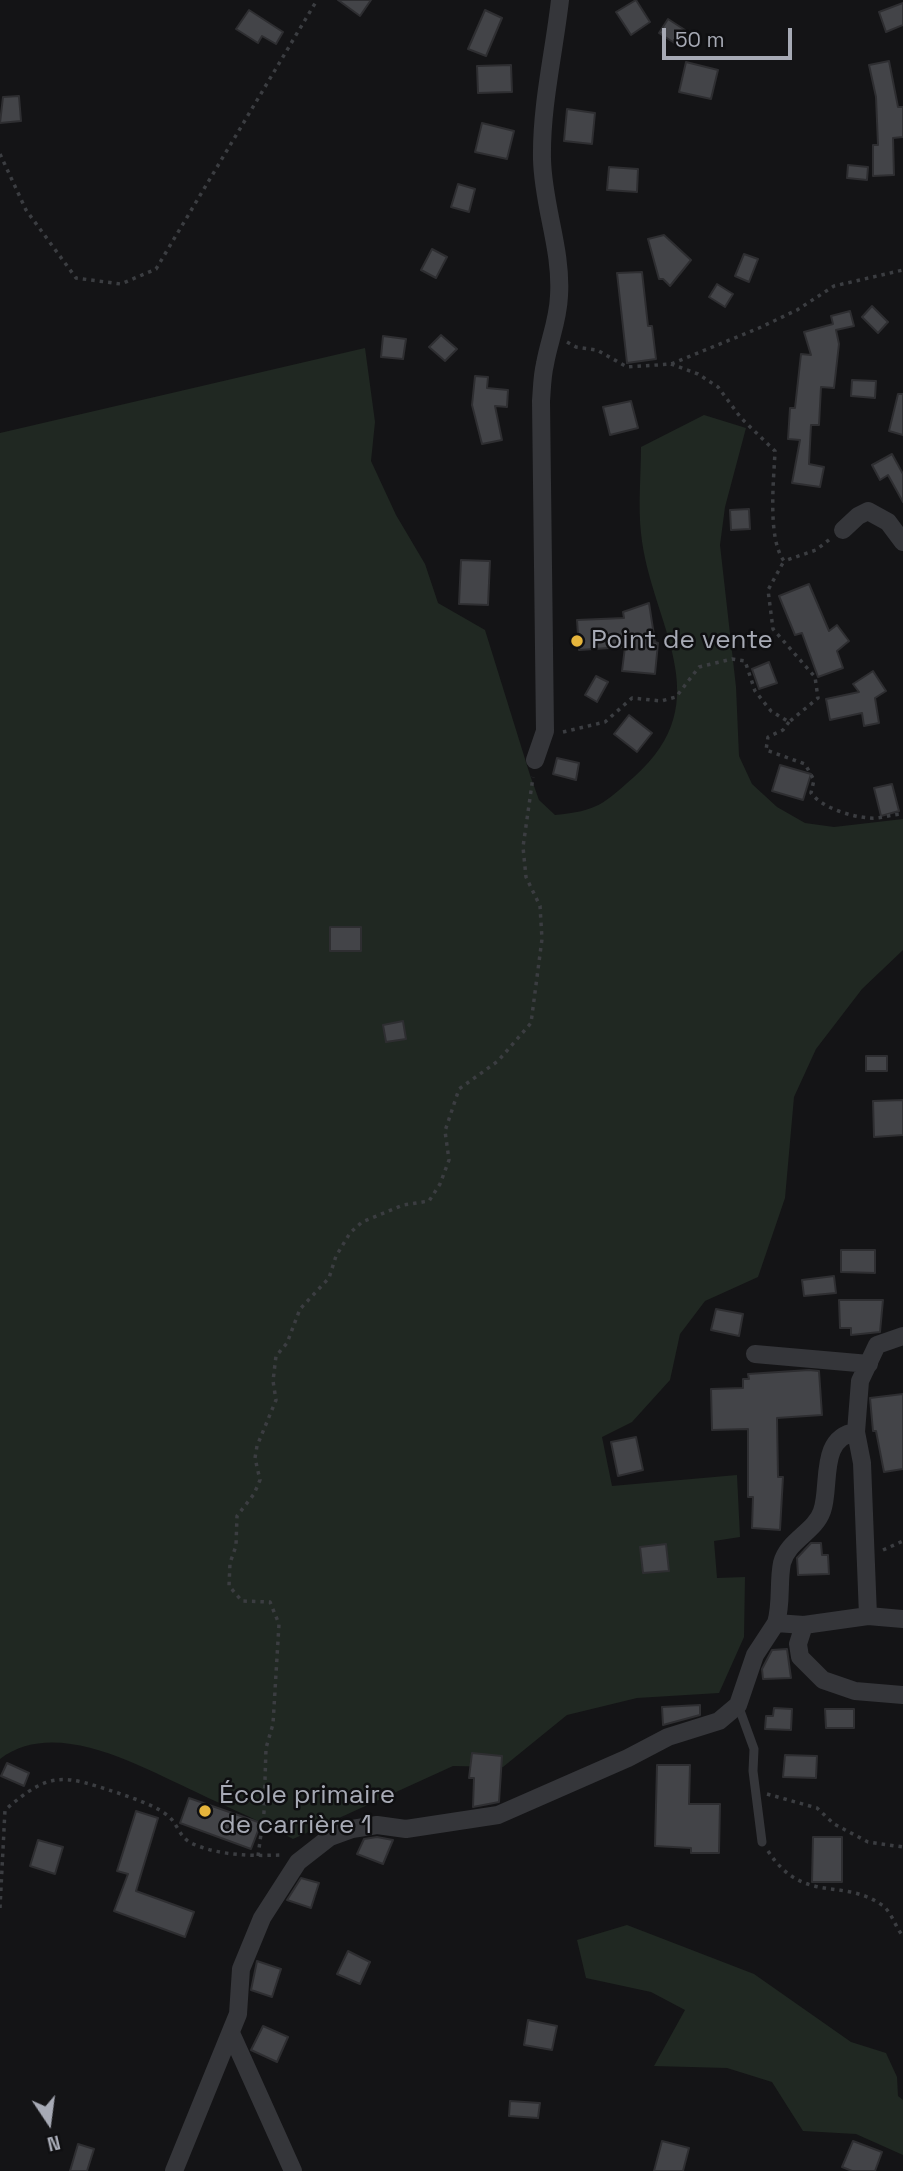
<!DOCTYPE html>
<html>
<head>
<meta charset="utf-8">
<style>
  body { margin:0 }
  #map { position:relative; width:903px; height:2171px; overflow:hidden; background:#141416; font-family:"Space Grotesk",sans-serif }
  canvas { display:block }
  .north { position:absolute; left:14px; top:2087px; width:70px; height:70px; -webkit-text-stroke:5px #0f0f11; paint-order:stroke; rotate:167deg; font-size:19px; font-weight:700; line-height:28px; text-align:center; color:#a7aab5 }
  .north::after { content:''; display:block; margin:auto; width:24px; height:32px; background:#a7aab5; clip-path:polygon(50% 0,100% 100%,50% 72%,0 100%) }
  .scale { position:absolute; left:662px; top:28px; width:130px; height:32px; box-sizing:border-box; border:4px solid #a7aab5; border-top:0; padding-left:9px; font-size:21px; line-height:24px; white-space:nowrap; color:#a7aab5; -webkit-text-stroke:5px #0f0f11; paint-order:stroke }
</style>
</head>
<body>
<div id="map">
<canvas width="903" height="2171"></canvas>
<div class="north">N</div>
<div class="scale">50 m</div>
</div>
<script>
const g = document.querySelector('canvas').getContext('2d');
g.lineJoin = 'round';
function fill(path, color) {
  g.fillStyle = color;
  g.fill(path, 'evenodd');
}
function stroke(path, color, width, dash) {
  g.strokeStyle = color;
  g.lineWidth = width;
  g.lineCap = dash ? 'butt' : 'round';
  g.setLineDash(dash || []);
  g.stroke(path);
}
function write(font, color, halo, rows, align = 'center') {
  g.font = font + ' "Space Grotesk",sans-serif';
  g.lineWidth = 5;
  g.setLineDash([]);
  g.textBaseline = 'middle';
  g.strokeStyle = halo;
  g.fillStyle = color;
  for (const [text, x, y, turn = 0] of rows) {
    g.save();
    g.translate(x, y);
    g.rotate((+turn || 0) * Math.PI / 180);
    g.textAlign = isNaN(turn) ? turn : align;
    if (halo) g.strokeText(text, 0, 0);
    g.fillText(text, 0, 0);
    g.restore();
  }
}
fill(new Path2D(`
  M365,348L375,422L371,461L396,515L425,564L438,603L485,630L530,775L539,800L555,815C598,811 603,804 634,777C722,700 650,623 641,533C638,505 641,475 641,447L704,415L746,428L725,507L720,545L736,687L739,756L752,784L777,807L805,823L834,827L903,819V950L862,989L816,1049L794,1097L785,1198L758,1277L705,1301L680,1334L670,1380L632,1422L602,1437L612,1486L737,1475L740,1537L714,1541L717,1578L745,1577L744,1637L719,1693L637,1698L567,1715L503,1767L453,1766L293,1839C261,1821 229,1808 196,1792C143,1768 56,1716 0,1759V433Z
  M627,1925L754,1974L851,2042L886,2053L897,2077L898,2096L903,2100V2155L856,2134L803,2131L772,2082L727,2068L654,2066L685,2010L651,1992L586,1978L577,1940Z`), '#202822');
const building = new Path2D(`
  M338,0H371L360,16Z
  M636,0L650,22L631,35L616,12Z
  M903,3V25L886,32L879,12Z
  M249,10L283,32L276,44L262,36L258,43L236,29Z
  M485,10L502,18L486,56L468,49Z
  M668,19L685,30L676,44L659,33Z
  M889,61L898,107H903V137L893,138L894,175L873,176V145H878L876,97L869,65Z
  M686,62L718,70L711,99L679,92Z
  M511,65L512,92L478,93L477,66Z
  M19,96L21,121L0,123L3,97Z
  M567,109L595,113L592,144L564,141Z
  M482,123L514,131L507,159L475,152Z
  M848,165L868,167L867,180L847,178Z
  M609,167L638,169L637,192L607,190Z
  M458,184L475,189L469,212L451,207Z
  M664,235L691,260L670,286L663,279H659L648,239Z
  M432,249L447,257L436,278L421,270Z
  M744,254L758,259L749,282L735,276Z
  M642,272L648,326H652L656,359L627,363L617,273Z
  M717,284L733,294L725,307L709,297Z
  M872,306L888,322L878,333L862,317Z
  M850,311L854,326L836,330L839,344L834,388L821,387L819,425H811L809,464L824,467L820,487L792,483L800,440L788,439L790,408H795L801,354L811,355L804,332L833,324L831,316Z
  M441,335L457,349L445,361L429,347Z
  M383,336L406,339L403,359L381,357Z
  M475,376L488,377L487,388L508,390L507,407L495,406L502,440L482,444L472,405Z
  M852,380L876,381L875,398L851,396Z
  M898,394H903V435L889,431Z
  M631,401L638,428L610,435L603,407Z
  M892,454L903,474V502L888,475L880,480L872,465Z
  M749,509L750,529L731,530L730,510Z
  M461,560L490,561L488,605L459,604Z
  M809,584L829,631L837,625L849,641L837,651L843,668L818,677L802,633L795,635L779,596Z
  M649,603L655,642L658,643L655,674L622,671L625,647L579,650L577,620L624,618L623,612Z
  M769,662L777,683L759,689L752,669Z
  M873,671L886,691L875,698L879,723L864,726L862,713L830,720L826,699L859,692L853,684Z
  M596,676L608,682L597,702L585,695Z
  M629,715L652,733L637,752L614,734Z
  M557,758L579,763L576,780L553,774Z
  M780,765L811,774L803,800L772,791Z
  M892,784L899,811L881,816L874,788Z
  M330,927H361V951H330Z
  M403,1021L406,1039L386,1042L383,1025Z
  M866,1056H887V1071H866Z
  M903,1100V1135L874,1137L873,1101Z
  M841,1250H875V1273L841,1272Z
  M834,1276L836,1293L804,1296L802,1280Z
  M839,1300H883L880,1332L851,1335V1328H840Z
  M716,1309L743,1314L739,1336L711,1330Z
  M809,1370L819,1371L822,1415L777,1418L778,1477H783L780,1530L752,1528L753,1497H748V1429L712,1430L711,1389L743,1388V1379H749L748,1374Z
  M903,1394V1469L884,1472L876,1431H873L870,1398Z
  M636,1437L643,1470L618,1476L611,1442Z
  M811,1543H821L822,1555H828L829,1574L798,1575L797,1558Z
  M666,1544L669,1571L643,1573L640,1547Z
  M787,1649L791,1678L763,1679L762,1669L772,1650Z
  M700,1705V1715L663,1725L662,1707Z
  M774,1708L792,1709L791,1730L765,1729L766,1716H773Z
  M825,1709H854V1728H826Z
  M472,1753L502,1756L499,1802L473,1807L474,1778H469Z
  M785,1755L817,1756L816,1778L783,1777Z
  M7,1763L29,1773L24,1786L1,1776Z
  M657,1765H690L689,1804H720L719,1853H691V1848L655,1846Z
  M189,1798L261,1823L251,1849L180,1823Z
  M136,1811L158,1818L136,1891L194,1912L185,1937L114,1911L128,1874L117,1871Z
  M377,1837L393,1840L383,1864L357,1854L364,1839Z
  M813,1837H842V1882H812Z
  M38,1840L63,1847L55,1874L30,1866Z
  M301,1878L319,1883L311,1908L287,1900Z
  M348,1951L370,1962L360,1984L337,1974Z
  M257,1961L281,1969L272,1997L251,1990Z
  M528,2020L557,2026L552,2050L524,2045Z
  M263,2026L288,2037L277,2062L251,2050Z
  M510,2101L540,2103L538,2118L509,2116Z
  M662,2141L689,2148L683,2171H654Z
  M853,2141L882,2152L875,2171H852L842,2167Z
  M78,2144L94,2149L87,2171H70Z`);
fill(building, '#434448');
stroke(building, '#2e2e31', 2);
stroke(new Path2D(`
  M0,154L26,210L76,278L121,284L156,269L317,0
  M567,342L576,347L597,350L627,367L671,364L759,328L797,310L834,286L903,270
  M671,364L698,374L718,387L741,418L775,451C774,479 767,538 784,561L816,550L830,539
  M789,722L783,730L768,737L766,750L805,764L814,780L811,793C822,808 852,817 870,818C881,819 892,814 903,814
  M563,732L605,722L632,698L661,701L676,697L699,667L732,659L745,661L755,691L771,711L789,722L818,698L815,677L773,629L768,590L784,561
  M883,1550L903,1541
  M767,1794L817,1808L834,1824L868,1842L903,1847
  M768,1851C803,1905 842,1877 882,1905C892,1912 895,1927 903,1936
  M258,1856L264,1812L266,1748L273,1724L279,1624L270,1602L242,1601L229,1586L230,1563L236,1546L237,1516L254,1494L260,1480L255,1458L257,1446L276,1400L273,1381L276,1356L287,1343L300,1309L329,1278L336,1256L350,1233L362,1222L403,1205L429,1201L440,1184L449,1160L445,1131L459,1089L498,1061L531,1023L542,939L540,906L526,877L523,847L533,777
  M0,1908L5,1810C51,1770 63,1775 118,1793C135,1799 152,1804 167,1815C177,1822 179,1837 191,1843C219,1856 252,1856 282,1855`), '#3b3d41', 3.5, [3.5, 5]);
stroke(new Path2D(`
  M738,1705L754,1749L753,1771L762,1842`), '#35363a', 9);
stroke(new Path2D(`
  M843,530L858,516L868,511L888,522L903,542
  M535,760L545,731L541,401C542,389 542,376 545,364C549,341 558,321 559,296C562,249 543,206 542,159C541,106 554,53 560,0
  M755,1354L869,1364
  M868,1616L903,1619
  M776,1623C782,1603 778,1582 782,1563C788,1540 815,1532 822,1511C831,1487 818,1437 856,1432
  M804,1625L798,1644L800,1657L823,1680L855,1691L903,1695
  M231,2033L293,2171
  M174,2171L238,2014L241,1969L262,1918L298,1862L330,1837L352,1829L377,1825L406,1829L498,1815L628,1758L668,1737L719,1721L738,1705L755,1655L776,1623L804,1625L868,1616L862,1463L856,1432L860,1381L877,1345L903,1336`), '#35363a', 18);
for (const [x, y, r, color] of [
  [577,641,7,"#e6b53c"],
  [205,1811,7,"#e6b53c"]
]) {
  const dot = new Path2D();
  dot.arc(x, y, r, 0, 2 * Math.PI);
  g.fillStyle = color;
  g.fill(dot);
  stroke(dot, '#0f0f11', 2.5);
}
write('26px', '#a7aab5', '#0f0f11', [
  ["Point de vente",591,641],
  ["École primaire",219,1796],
  ["de carrière 1",219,1826]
], 'left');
</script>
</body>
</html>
